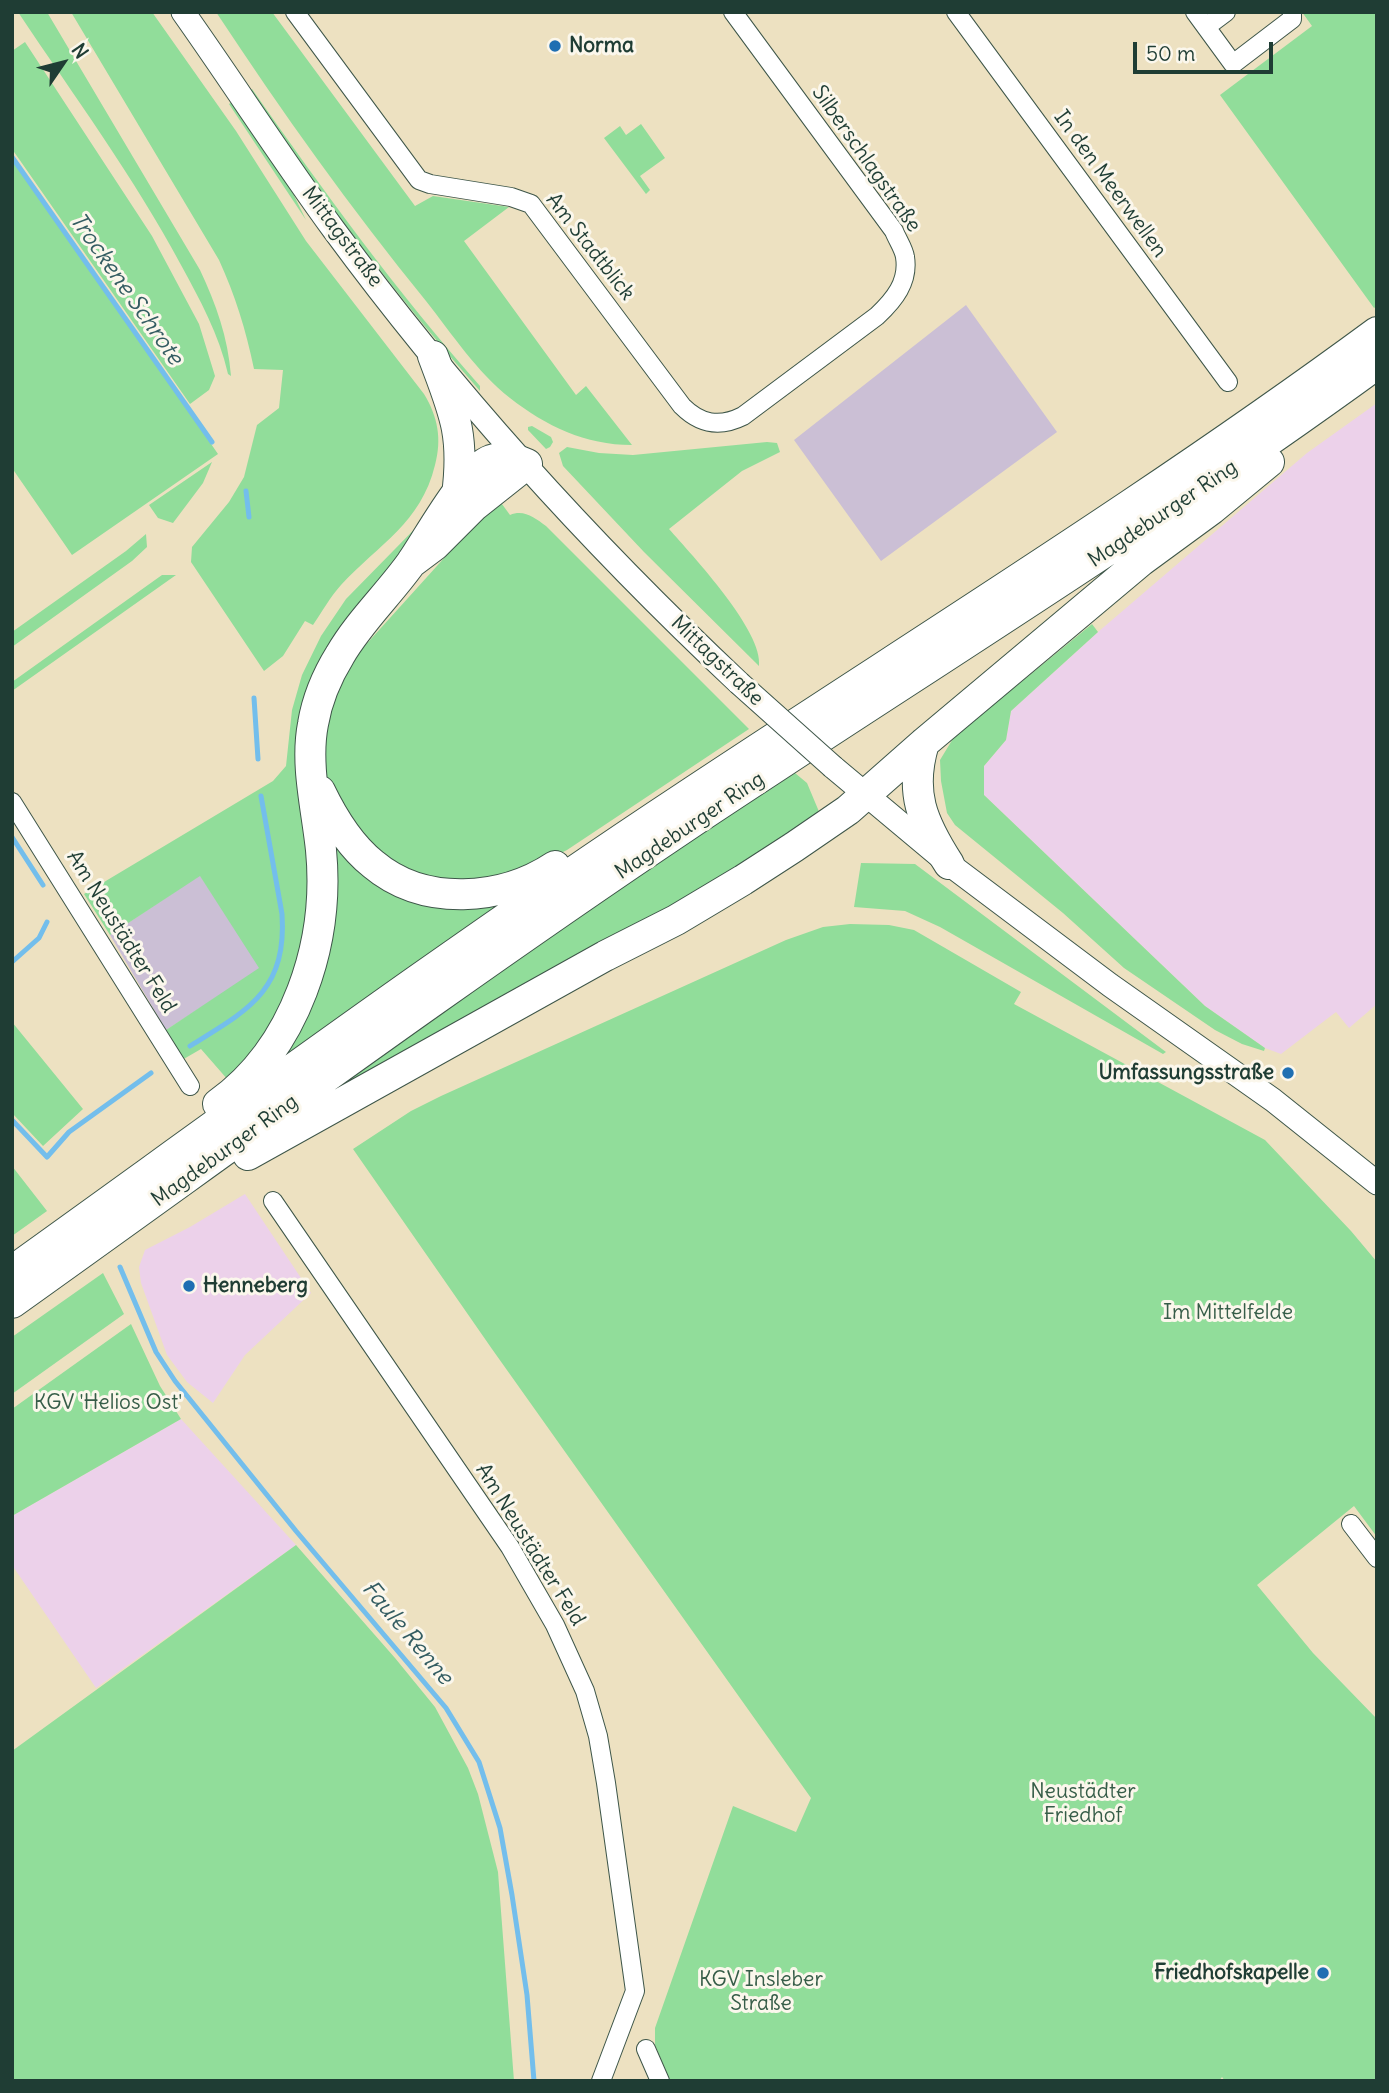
<!DOCTYPE html>
<html>
<head>
<meta charset="utf-8">
<style>
  body { margin:0 }
  #map { position:relative; width:1389px; height:2093px; overflow:hidden; background:#ede1c1; font-family:Delius,sans-serif }
  canvas { display:block }
  .frame { position:absolute; inset:0; border:14px solid #1f3d34; pointer-events:none }
  .north { position:absolute; left:28px; top:28px; width:70px; height:70px; -webkit-text-stroke:5px #fbf7ec; paint-order:stroke; rotate:55deg; font-size:19px; font-weight:700; line-height:28px; text-align:center; color:#1f3d34 }
  .north::after { content:''; display:block; margin:auto; width:24px; height:32px; background:#1f3d34; clip-path:polygon(50% 0,100% 100%,50% 72%,0 100%) }
  .scale { position:absolute; left:1133px; top:42px; width:140px; height:32px; box-sizing:border-box; border:4px solid #1f3d34; border-top:0; padding-left:9px; font-size:21px; line-height:24px; white-space:nowrap; color:#1f3d34; -webkit-text-stroke:5px #fbf7ec; paint-order:stroke }
</style>
</head>
<body>
<div id="map">
<canvas width="1389" height="2093"></canvas>
<div class="frame"></div>
<div class="north">N</div>
<div class="scale">50 m</div>
</div>
<script>
const g = document.querySelector('canvas').getContext('2d');
g.lineJoin = 'round';
function fill(path, color) {
  g.fillStyle = color;
  g.fill(path, 'evenodd');
}
function stroke(path, color, width, dash) {
  g.strokeStyle = color;
  g.lineWidth = width;
  g.lineCap = dash ? 'butt' : 'round';
  g.setLineDash(dash || []);
  g.stroke(path);
}
function write(font, color, halo, rows, align = 'center') {
  g.font = font + ' Delius,sans-serif';
  g.lineWidth = 6;
  g.setLineDash([]);
  g.textBaseline = 'middle';
  g.strokeStyle = halo;
  g.fillStyle = color;
  for (const [text, x, y, turn = 0] of rows) {
    g.save();
    g.translate(x, y);
    g.rotate((+turn || 0) * Math.PI / 180);
    g.textAlign = isNaN(turn) ? turn : align;
    if (halo) g.strokeText(text, 0, 0);
    g.fillText(text, 0, 0);
    g.restore();
  }
}
fill(new Path2D(`
  M1377,403V1004L1349,1028L1336,1012L1281,1054L1265,1048L1205,1006L984,795V766L1006,740L1011,711L1098,632L1307,453Z
  M245,1194L311,1293L245,1355L213,1403L187,1382L167,1355L141,1283L139,1267L145,1250L190,1227Z
  M181,1419L296,1545L96,1688L12,1565V1516Z`), '#ecd1ea');
fill(new Path2D(`
  M966,305L1057,432L881,561L794,440Z
  M200,875L261,969L166,1030L110,935Z`), '#cbbfd5');
fill(new Path2D(`
  M18,12H47L200,270C216,304 228,337 231,376L228,374C219,334 200,300 181,265C134,177 74,96 18,12Z
  M71,12H152L236,131L306,241L424,394C438,417 442,439 435,465C421,523 379,544 341,585C330,597 322,612 313,625L305,621L283,656L264,671L191,562L192,547L229,502L244,477L257,425L279,408L283,370L254,369C246,330 235,295 219,260Z
  M216,12H272L415,206L433,196L509,207L464,241L576,395L586,386L632,445C585,445 546,426 510,398C477,372 452,334 426,301C351,209 282,112 216,12Z
  M1302,12H1377V306L1374,308L1220,95L1312,26Z
  M25,42L152,236L199,324L215,376L209,390L190,404L12,149V51Z
  M252,89C324,192 397,292 480,386V391C396,296 321,195 249,91Z
  M232,102L287,181L306,220L229,104Z
  M641,124L665,158L640,176L650,190L646,194L604,138L620,126L626,135Z
  M12,155L218,454L72,555L12,468Z
  M532,426L551,437L553,442L550,447L546,449L528,430V427Z
  M767,442L777,443L780,452L742,471L669,529C692,555 764,632 759,666L644,552L563,466L559,453L567,447L599,453L633,455Z
  M212,462L203,483L173,523L158,518L149,505Z
  M444,499L329,653L311,888L302,943L278,1018L238,1072L228,1080L201,1049L182,1060L166,1030L259,968L200,876L110,935L84,894L273,781L286,766L292,710L302,675L321,636L346,599Z
  M499,500L510,515C524,509 535,518 546,526L749,729L567,850L510,878L426,881L366,846L328,782L323,752L327,718L342,679L361,650L483,515Z
  M146,534L147,547L132,561L12,647V632L126,551Z
  M162,575H176L12,691V682Z
  M1092,624L1098,632L1011,711L1006,740L984,766V795L1205,1006L1265,1048L1264,1051L1242,1044L1215,1030L1124,968L1063,913L955,825L947,813L941,781L940,760L954,737Z
  M795,773L807,783L820,814L741,867L277,1128C447,1006 619,886 795,773Z
  M326,829L367,870L528,890L251,1086L281,1046Z
  M861,863L915,864L1166,1052L1163,1054L940,927L905,911L854,907Z
  M850,924L889,925L914,930L1021,992L1014,1004L1265,1140L1351,1231L1377,1262V1537L1354,1506L1257,1585L1313,1653L1377,1719V2081H1225L1222,2077L1219,2081H670L655,2045V2028L733,1806L796,1832L811,1798L492,1349L353,1149L411,1111L441,1096L786,940L823,927Z
  M12,1022L83,1109L43,1146L12,1113Z
  M12,1166L47,1211L12,1236Z
  M103,1273L124,1314L12,1394V1337Z
  M131,1324L160,1386L181,1419L12,1516V1409Z
  M296,1545L395,1658L435,1707L468,1768L478,1794L498,1872L514,2081H12V1751Z`), '#91dd9a');
stroke(new Path2D(`
  M12,157L212,442
  M246,491L249,517
  M254,698L258,759
  M12,837L43,885
  M12,962L39,938L47,922
  M190,1046C248,1010 287,991 282,914L261,796
  M12,1120L47,1157L69,1132L151,1073
  M120,1267L156,1352L175,1381L296,1531L446,1708L479,1762L500,1828L512,1895L527,1995L534,2081`), '#73beec', 5);
const minor = new Path2D(`
  M295,12L419,180L430,184L511,197L531,204L682,406C700,424 719,428 743,416L877,316C894,300 909,282 905,257C904,249 897,239 894,231L733,12
  M956,12L1228,382
  M1195,12L1233,64L1292,19V12
  M1206,27L1226,12
  M12,802L190,1086
  M273,1201L510,1547L555,1625L585,1691L598,1736L606,1783L635,1991L601,2081
  M1351,1524L1377,1558
  M646,2049L660,2081`);
const tertiary = new Path2D(`
  M183,12C234,84 282,159 334,230C454,393 592,545 739,683
  M833,767L949,864L1110,985L1273,1100L1377,1183`);
const trunk = new Path2D(`
  M433,356C454,412 465,434 457,495
  M924,743C909,792 922,822 949,864
  M320,791C333,818 349,845 373,864C424,907 502,901 555,866
  M218,1104C296,1048 330,943 321,850C317,810 305,765 313,724C317,700 327,676 340,655C359,622 388,595 411,563C428,539 465,469 491,460C504,455 515,459 527,464L474,506L435,545L411,563
  M248,1155L605,956L676,920L743,880L794,847L848,810L924,743L1141,561L1212,509L1269,462
  M12,1271C235,1111 457,947 686,796C917,643 1153,497 1377,332
  M12,1303C236,1143 457,980 685,827C916,673 1152,528 1377,364`);
stroke(minor, '#3e5649', 20);
stroke(tertiary, '#3e5649', 25);
stroke(trunk, '#3e5649', 32);
stroke(minor, '#fff', 18);
stroke(tertiary, '#fff', 23);
stroke(trunk, '#fff', 30);
const tertiaryBridge = new Path2D(`
  M739,683L833,767`);
stroke(tertiaryBridge, '#3e5649', 25, []);
stroke(tertiaryBridge, '#fff', 23);
for (const [x, y, r, color] of [
  [555,46,7,"#1f6fb2"],
  [1288,1073,7,"#1f6fb2"],
  [189,1286,7,"#1f6fb2"],
  [1323,1973,7,"#1f6fb2"]
]) {
  const dot = new Path2D();
  dot.arc(x, y, r, 0, 2 * Math.PI);
  g.fillStyle = color;
  g.fill(dot);
  stroke(dot, '#fbf7ec', 2.5);
}
write('bold 21px', '#1f3d34', '#fbf7ec', [
  ["Norma",569,46],
  ["Umfassungsstraße",1274,1073,"right"],
  ["Henneberg",203,1286],
  ["Friedhofskapelle",1309,1973,"right"]
], 'left');
write('21px', '#1f3d34', '#fbf7ec', [
  ["Silberschlagstraße",866,159,55],
  ["In den Meerwellen",1110,184,54],
  ["Mittagstraße",342,237,53],
  ["Am Stadtblick",590,247,52],
  ["Magdeburger Ring",1163,514,-34],
  ["Mittagstraße",717,661,44],
  ["Magdeburger Ring",690,826,-34],
  ["Am Neustädter Feld",121,932,58],
  ["Magdeburger Ring",225,1151,-36],
  ["Am Neustädter Feld",530,1545,58]
]);
write('21px', '#365d48', '#fbf7ec', [
  ["Im Mittelfelde",1228,1313],
  ["KGV 'Helios Ost'",108,1403],
  ["Neustädter",1083,1792],
  ["Friedhof",1083,1816],
  ["KGV Insleber",761,1980],
  ["Straße",761,2004]
]);
write('italic 23px', '#345d62', '#fbf7ec', [
  ["Trockene Schrote",126,289,55],
  ["Faule Renne",407,1633,50]
]);
</script>
</body>
</html>
